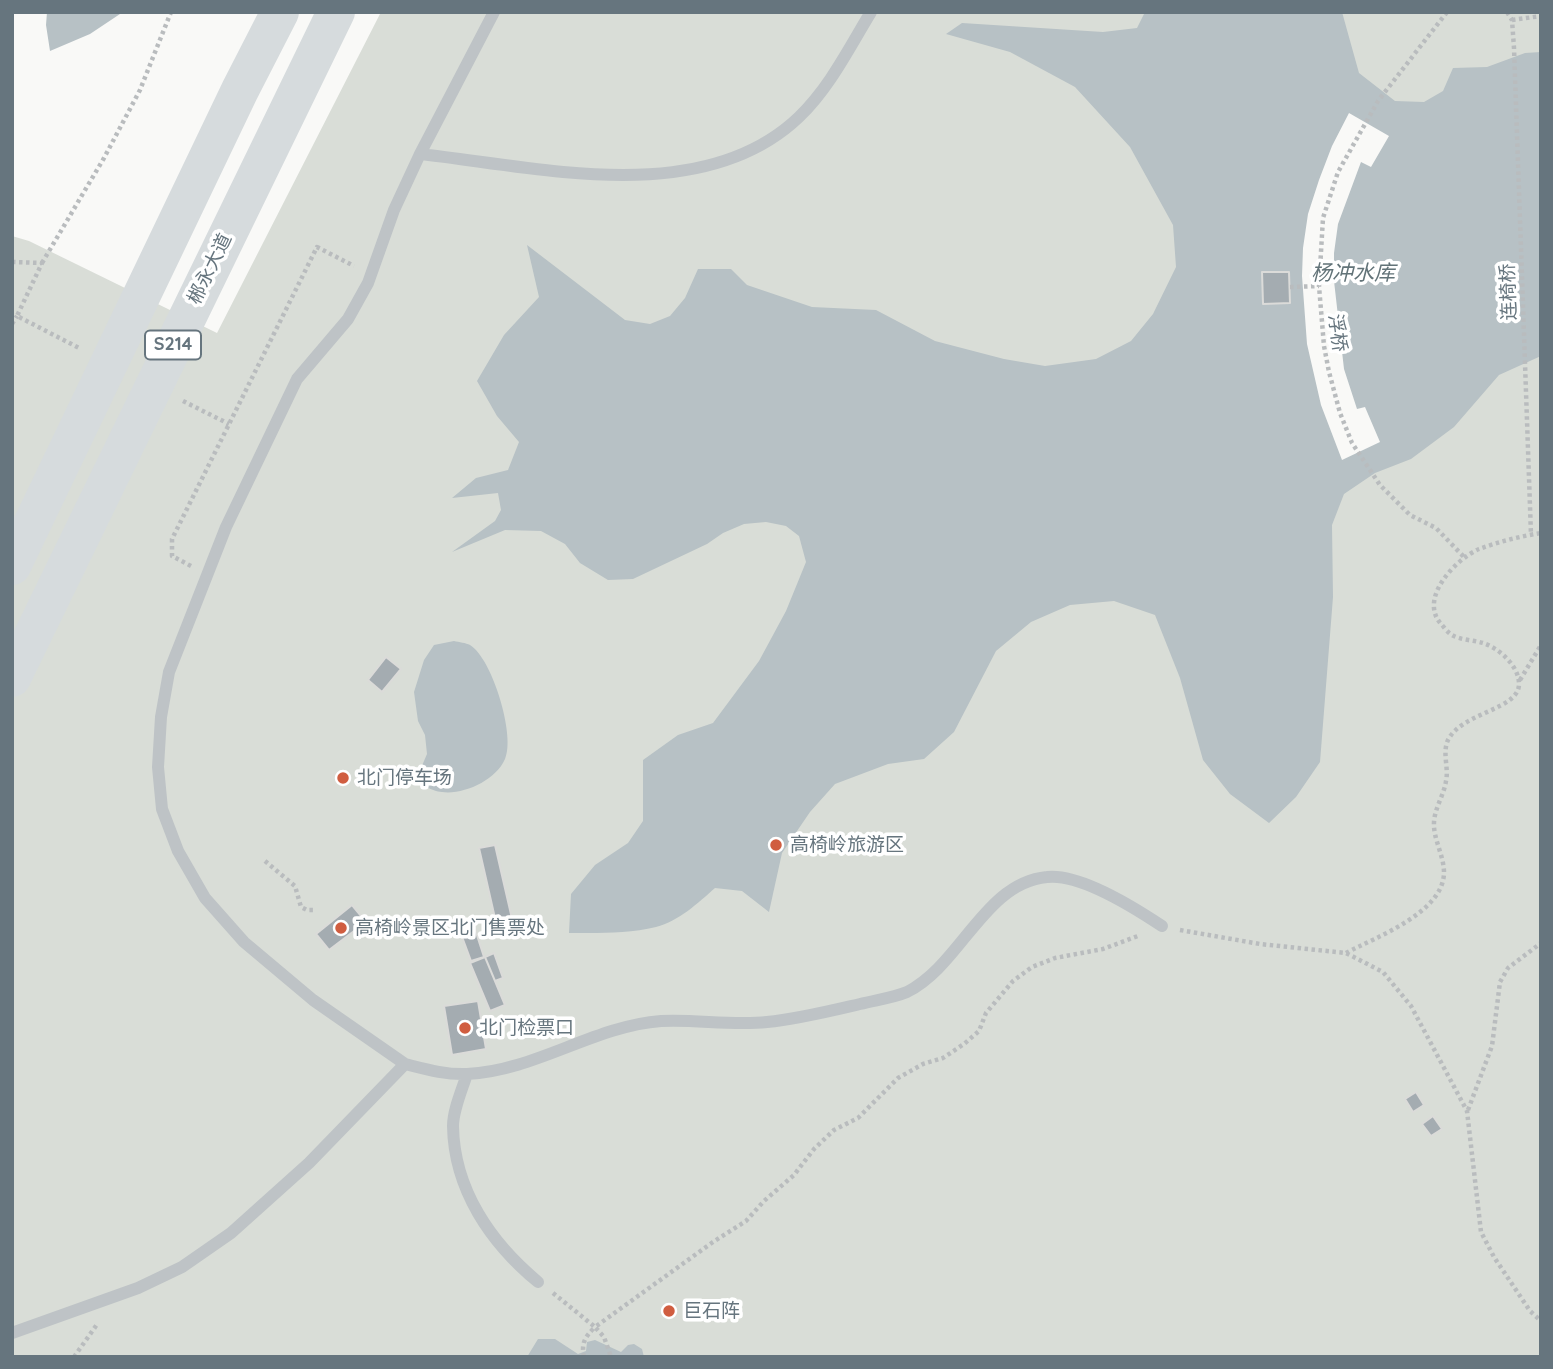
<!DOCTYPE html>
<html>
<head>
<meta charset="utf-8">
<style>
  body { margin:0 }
  #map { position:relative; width:1553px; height:1369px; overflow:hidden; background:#f9f9f7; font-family:Quicksand,sans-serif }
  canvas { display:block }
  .frame { position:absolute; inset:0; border:14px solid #66757e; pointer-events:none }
</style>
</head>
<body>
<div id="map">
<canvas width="1553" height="1369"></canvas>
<div class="frame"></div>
</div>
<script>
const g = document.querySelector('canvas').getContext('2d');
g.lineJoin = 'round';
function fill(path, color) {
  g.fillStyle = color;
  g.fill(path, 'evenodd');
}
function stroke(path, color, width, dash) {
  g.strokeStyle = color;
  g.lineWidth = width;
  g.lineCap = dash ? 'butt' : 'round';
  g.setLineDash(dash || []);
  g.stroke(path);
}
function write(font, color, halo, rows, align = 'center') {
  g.font = font + ' Quicksand,"Noto Sans SC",sans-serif';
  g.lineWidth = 7;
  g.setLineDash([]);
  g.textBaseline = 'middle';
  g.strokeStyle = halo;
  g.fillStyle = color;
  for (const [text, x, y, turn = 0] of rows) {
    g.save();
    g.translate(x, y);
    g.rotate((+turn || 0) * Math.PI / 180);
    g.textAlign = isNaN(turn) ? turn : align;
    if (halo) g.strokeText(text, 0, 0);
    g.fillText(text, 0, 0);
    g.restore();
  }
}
fill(new Path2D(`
  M381,12H1541V1357H12V236L29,241L217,333Z`), '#d9ddd7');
fill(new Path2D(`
  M47,12H123L90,34L50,51L46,25Z
  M1145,12H1342L1359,73L1395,101L1424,102L1443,91L1453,68L1487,67L1525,53L1541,52V356L1499,375L1454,427L1411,459L1375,473L1344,494L1332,525L1333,597L1320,762L1296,797L1269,823L1230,794L1203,760L1180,678L1155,615L1114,601L1070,605L1031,622L996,651L954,732L924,759L888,764L835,784L810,812L782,853L769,912L742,891L715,888C698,903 679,921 656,927C628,934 597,933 569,933L571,894L595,865L628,843L643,821V760L678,735L713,723L759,661L786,611L806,562L799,536L786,526L766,522L744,524L723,533L707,544L633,579L608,580L580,563L565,544L541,531L505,530L452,552L495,521L501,510L498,493L452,498L476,478L508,470L519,442L497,416L477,381L504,335L539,297L527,245L625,320L650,324L670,316L685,298L698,269H731L747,285L812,307L876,310L935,341L1004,359L1045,366L1096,359L1131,341L1153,314L1176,267L1173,225L1130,147L1075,87L1010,52L946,34L962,23L1103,32L1137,28Z
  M454,641C459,642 466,643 470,645C492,658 516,736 505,759C496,780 464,795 442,792C437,792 431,789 426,787L421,768L427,754L425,735L418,721L414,692L424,660L434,645Z
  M538,1339H555L578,1354L586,1351L587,1342L595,1340L621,1352L628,1345L634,1344L642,1349L644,1357H527Z`), '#b7c1c5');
fill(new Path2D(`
  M1349,113L1389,136L1371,167L1361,162L1338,224L1334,253V281L1344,369L1357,409L1365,407L1380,442L1342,460L1321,405L1307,344L1302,276L1303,248L1308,214L1319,180L1332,146Z`), '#f9f9f7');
const building = new Path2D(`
  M1262,272H1289L1290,303L1263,304Z
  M386,657L401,669L382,692L368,680Z
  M495,845L513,923L497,927L479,848Z
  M352,905L366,922L329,950L316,934Z
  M475,929L484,957L471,961L461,934Z
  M494,953L503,978L495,981L485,957Z
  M485,957L505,1005L490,1011L470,963Z
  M478,1001L486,1049L452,1055L444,1006Z
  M1416,1092L1424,1105L1413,1112L1405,1099Z
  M1433,1116L1442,1129L1431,1136L1422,1124Z`);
fill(building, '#a4acb1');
stroke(building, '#dbdbd9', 2);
stroke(new Path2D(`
  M1447,12L1378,101L1338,172L1323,218L1319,286L1324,346L1329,372L1340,413L1352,443L1380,485L1410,515L1436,528L1464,557
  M1507,12L1512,20L1514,48L1531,535
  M1512,20L1541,16
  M12,262L42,263L17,316L81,349
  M42,263L104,158L140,90L171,12
  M1290,287L1319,286
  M12,324L17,316
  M183,401L229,424
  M191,566L172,556V539L317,247L354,266
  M1520,680L1541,645
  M265,861L295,886L301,907L307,910H313
  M1180,930L1260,944L1346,953L1383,972L1411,1006L1467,1111L1481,1232L1494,1257L1530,1311L1541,1321
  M1346,953C1376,937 1443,913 1444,873C1444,855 1433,839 1434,822C1435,807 1444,795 1446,781C1449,768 1442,753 1448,740C1462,712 1519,710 1519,684C1519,666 1499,648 1483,643C1473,640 1460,640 1452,635C1448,633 1444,627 1441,624C1418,598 1456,559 1479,549C1498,542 1521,536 1541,533
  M1468,1110L1492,1046L1500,982L1508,968L1541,943
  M553,1293L595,1327L713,1242L746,1221L764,1201L794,1175L814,1149L834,1130L858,1118L898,1078L923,1064L943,1058L964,1044L979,1031L986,1013L1013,981L1032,967L1055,958L1103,949L1138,936
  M74,1357L98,1323
  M584,1357C581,1343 585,1337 595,1327L604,1337L611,1357`), '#b9bcbe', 4.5, [3.5, 3.5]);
stroke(new Path2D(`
  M420,154C539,167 703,209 799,117C830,87 849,48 871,12
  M405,1064L313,1000L244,942L205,898L178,851L162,809L158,767L161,717L169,672L226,527L297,379L348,319L368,283L394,210L420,154L494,12
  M467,1074C462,1090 453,1110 453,1126C454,1190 491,1243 538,1282
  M12,1333L138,1288L182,1267L231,1233L309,1163L405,1064C425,1069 446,1075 467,1074C535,1071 594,1026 661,1021C696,1019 732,1026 767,1022C798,1019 830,1011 860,1004C875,1000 893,998 907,992C961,965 984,883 1047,877C1080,873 1135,908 1162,926`), '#bec3c6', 12);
stroke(new Path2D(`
  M12,566L240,90L280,12
  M12,678L336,12`), '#d6dbdd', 38);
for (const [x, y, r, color] of [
  [343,778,7,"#d05d40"],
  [776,845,7,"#d05d40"],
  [341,928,7,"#d05d40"],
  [465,1028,7,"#d05d40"],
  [669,1311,7,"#d05d40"]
]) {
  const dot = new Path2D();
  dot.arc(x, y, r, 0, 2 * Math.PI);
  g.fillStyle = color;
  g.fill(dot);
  stroke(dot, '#fff', 2.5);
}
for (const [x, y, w] of [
  [173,345,56]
]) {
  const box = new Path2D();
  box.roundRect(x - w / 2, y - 14.5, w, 29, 5);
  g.fillStyle = '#fff';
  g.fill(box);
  stroke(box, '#66757e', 2);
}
write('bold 18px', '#66757e', null, [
  ["S214",173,345]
]);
write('19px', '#66757e', '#fff', [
  ["郴永大道",210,269,-64],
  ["连椅桥",1509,292,-92],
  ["浮桥",1337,333,82]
]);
write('19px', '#66757e', '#fff', [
  ["北门停车场",357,778],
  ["高椅岭旅游区",790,845],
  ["高椅岭景区北门售票处",355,928],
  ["北门检票口",479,1028],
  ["巨石阵",683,1311]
], 'left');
write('italic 21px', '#627378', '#fff', [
  ["杨冲水库",1353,274]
]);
</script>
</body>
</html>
